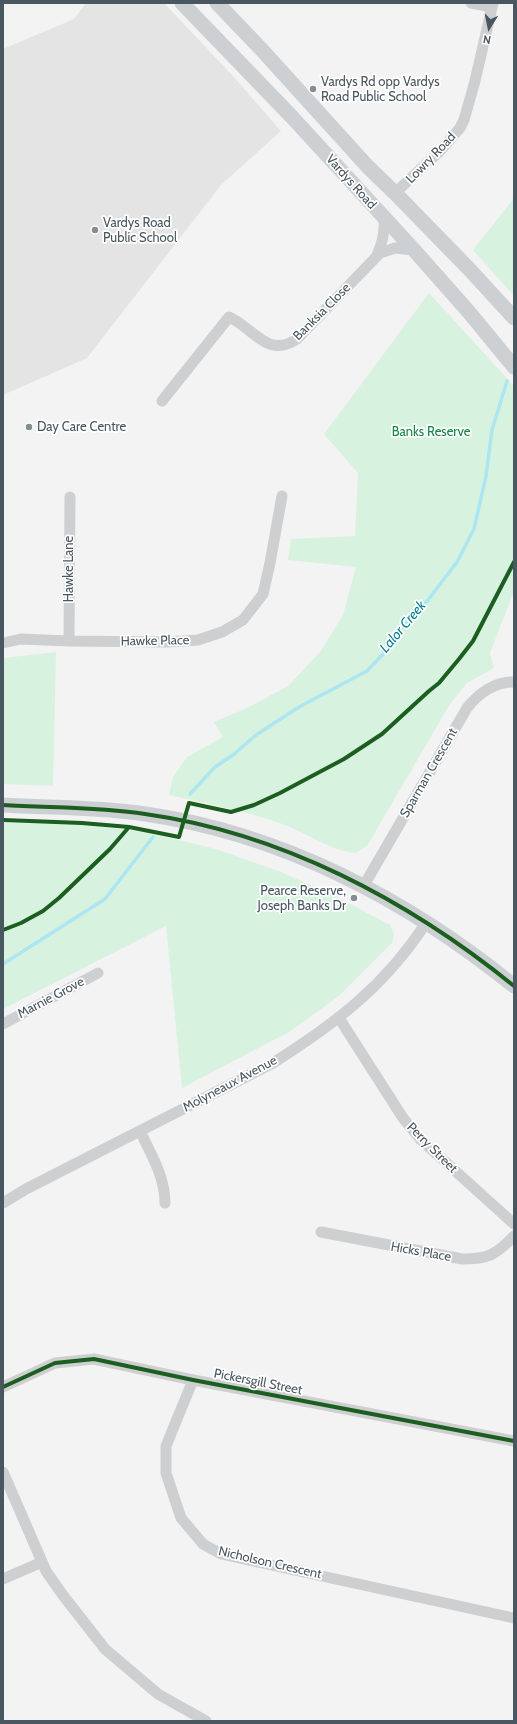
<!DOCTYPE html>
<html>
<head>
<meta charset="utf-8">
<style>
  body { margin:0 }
  #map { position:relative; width:517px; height:1724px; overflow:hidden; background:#f3f3f3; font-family:Cabin,sans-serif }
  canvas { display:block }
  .frame { position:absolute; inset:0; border:4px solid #495760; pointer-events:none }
  .north { position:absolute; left:469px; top:8px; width:40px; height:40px; -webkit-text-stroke:3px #fff; paint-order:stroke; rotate:190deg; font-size:11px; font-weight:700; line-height:16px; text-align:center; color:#495760 }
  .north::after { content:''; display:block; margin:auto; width:14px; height:18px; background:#495760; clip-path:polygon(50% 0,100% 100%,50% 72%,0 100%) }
</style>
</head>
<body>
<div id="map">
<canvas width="517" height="1724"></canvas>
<div class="frame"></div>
<div class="north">N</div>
</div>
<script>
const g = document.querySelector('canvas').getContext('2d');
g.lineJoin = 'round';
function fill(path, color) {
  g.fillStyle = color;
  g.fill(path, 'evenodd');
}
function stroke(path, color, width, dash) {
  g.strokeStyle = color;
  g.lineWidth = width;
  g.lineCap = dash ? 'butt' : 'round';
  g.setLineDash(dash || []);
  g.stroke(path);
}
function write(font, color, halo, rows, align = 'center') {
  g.font = font + ' Cabin,sans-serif';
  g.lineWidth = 3.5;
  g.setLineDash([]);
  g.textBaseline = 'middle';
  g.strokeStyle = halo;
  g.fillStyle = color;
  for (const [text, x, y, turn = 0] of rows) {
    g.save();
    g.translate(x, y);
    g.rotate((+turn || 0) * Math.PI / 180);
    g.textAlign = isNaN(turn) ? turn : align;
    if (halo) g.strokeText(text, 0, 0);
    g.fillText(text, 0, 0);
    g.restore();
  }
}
fill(new Path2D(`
  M86,3H164L233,76L281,131L221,185L87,358L3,395V49L74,19Z`), '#e5e4e5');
fill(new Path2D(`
  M514,195V296L473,250L511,202Z
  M429,293L514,386V591L490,653L494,668L467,683L450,704L367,846L355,853C330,850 308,834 285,825C247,811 208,804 169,795L173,777L187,757L223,737L214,722L247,708L288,686L320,652L343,615L356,567L288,560L291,539L355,536L358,473L324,434Z
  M56,652L53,786L3,784V658Z
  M3,823L77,824L145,832L216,849L281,872L335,896L390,925L394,934L392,943L339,996L289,1032L182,1088L166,926L3,1009Z`), '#d8f2e0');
stroke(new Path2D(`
  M190,794L215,767L233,755L256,735L299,707L367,671L385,652L398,632L428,600L457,562L474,529L486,476L492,430L507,381
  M3,964L105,899L153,837`), '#ace6f0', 3.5);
stroke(new Path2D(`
  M471,3L492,7
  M395,193L441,150L460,128L464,120L475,81L493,3
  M377,255C383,242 385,231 384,218
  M162,401L229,317C254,328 267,359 297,339L380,253L395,248L414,250
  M69,641L70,497
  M3,643L21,639L69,641L168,642L198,640L222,632L243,620L263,594L270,563L282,496
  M363,887L467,708C478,694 495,681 514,682
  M339,1018L403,1118L421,1140L514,1224
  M3,1024L98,973
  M140,1131C151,1154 165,1177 165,1203
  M3,1203L26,1189L273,1063C336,1023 385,986 426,923
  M321,1232L462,1259C488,1259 496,1255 514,1236
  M193,1380L166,1446V1473L181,1518L203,1544L221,1554L514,1618
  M3,1387L55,1363L94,1359L193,1380L514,1441
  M3,1472L46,1571L62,1594L105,1649L158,1694L206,1721
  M3,1579L42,1562`), '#cdcfd1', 11);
stroke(new Path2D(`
  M182,3L292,117L414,250L468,311L514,367
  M217,3L262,50L368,167L395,193L470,270L514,318
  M3,805C50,808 98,807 145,814C281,833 408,900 514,986`), '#cdd0d3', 15);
stroke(new Path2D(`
  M3,805C50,808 98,807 145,814C281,833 408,900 514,986
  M3,820L82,823L129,827L179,837L189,803L231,812L254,805L280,793L344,759L382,734L429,691L439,683L459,659L473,641L514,562
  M3,930L21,923L43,911L59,898L110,849L129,827
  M3,1387L55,1363L94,1359L193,1380L514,1441`), '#1b5e20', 4);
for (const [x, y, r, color] of [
  [313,89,4,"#848e93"],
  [95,230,4,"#848e93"],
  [29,427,4,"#848e93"],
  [354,898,4,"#848e93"]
]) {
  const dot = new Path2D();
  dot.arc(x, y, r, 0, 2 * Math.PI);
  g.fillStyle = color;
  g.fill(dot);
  stroke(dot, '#fff', 1.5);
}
write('13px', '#495760', '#fff', [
  ["Vardys Rd opp Vardys",321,82],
  ["Road Public School",321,97],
  ["Vardys Road",103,223],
  ["Public School",103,238],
  ["Day Care Centre",37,427],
  ["Pearce Reserve,",346,891,"right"],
  ["Joseph Banks Dr",346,906,"right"]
], 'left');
write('13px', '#495760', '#fff', [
  ["Lowry Road",431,158,-46],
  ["Vardys Road",351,182,48],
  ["Banksia Close",322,312,-45],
  ["Hawke Lane",69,569,-90],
  ["Hawke Place",155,641,-1],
  ["Sparman Crescent",429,773,-60],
  ["Marnie Grove",51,998,-28],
  ["Molyneaux Avenue",230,1084,-28],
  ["Perry Street",432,1148,45],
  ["Hicks Place",421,1252,10],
  ["Pickersgill Street",258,1382,11],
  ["Nicholson Crescent",270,1563,13]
]);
write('13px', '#158647', '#fff', [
  ["Banks Reserve",431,432]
]);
write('italic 14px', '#0a7f93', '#fff', [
  ["Lalor Creek",403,627,-50]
]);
</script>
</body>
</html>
